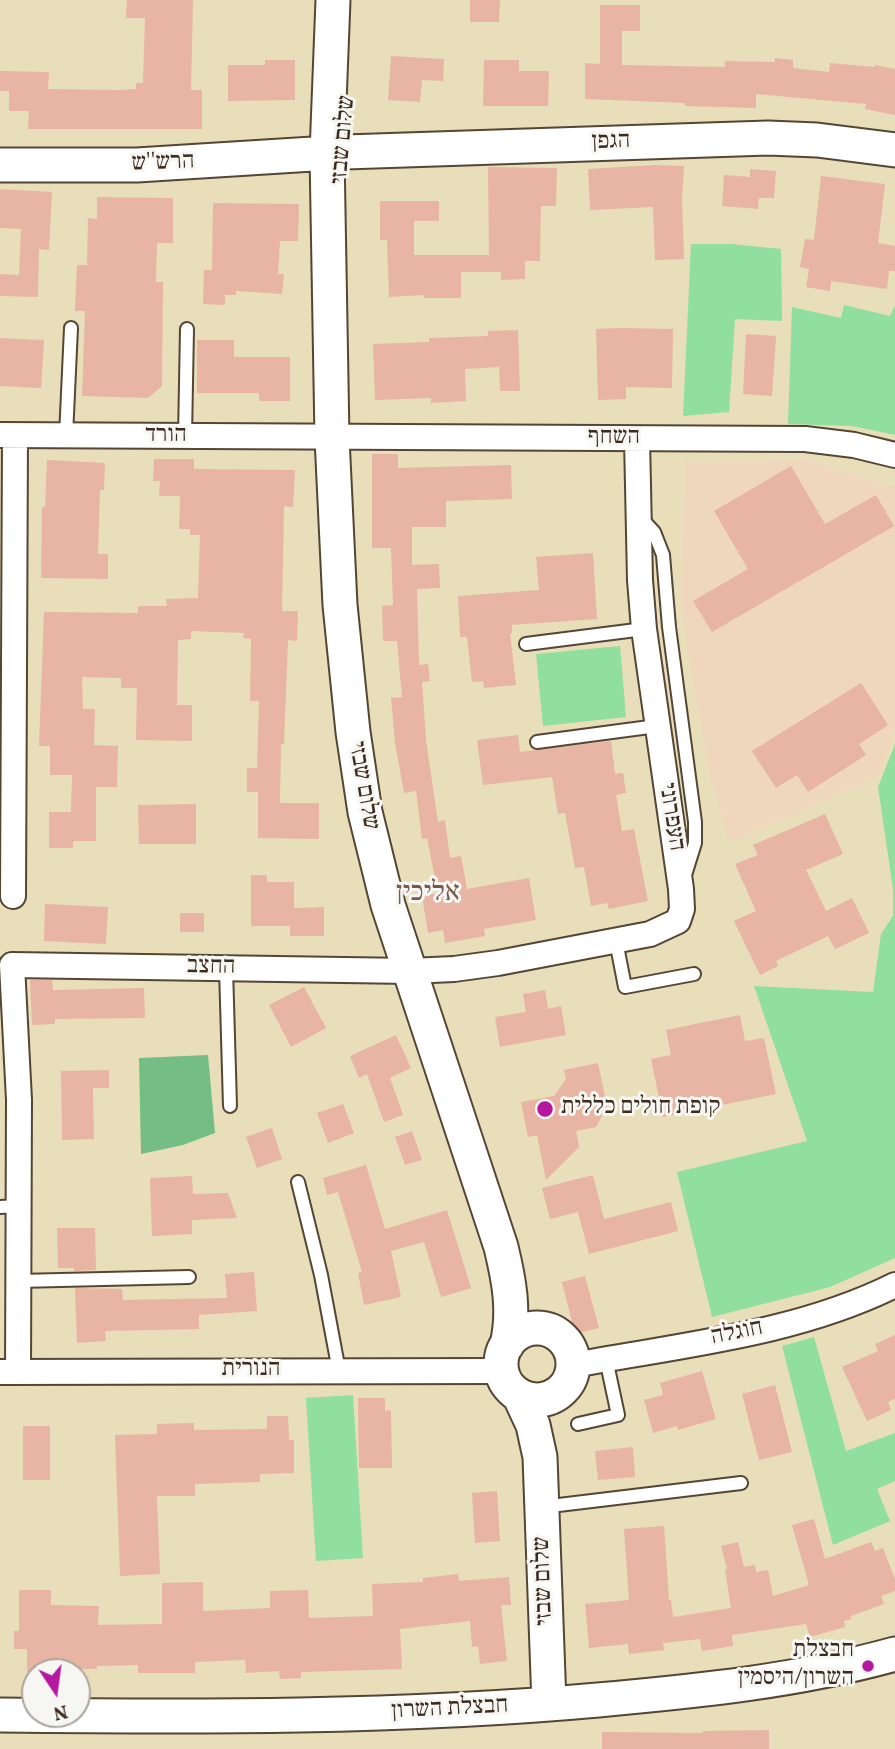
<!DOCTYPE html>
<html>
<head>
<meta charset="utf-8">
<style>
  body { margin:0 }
  #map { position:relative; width:895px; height:1749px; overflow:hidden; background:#e8deb9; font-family:Vollkorn,serif }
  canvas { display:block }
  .north { position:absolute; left:21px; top:1658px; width:70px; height:70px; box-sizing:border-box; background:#f6f6f2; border:2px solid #aba49d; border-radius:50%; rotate:167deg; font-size:19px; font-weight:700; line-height:28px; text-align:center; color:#3b2a1e }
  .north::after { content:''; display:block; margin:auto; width:24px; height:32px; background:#b5179e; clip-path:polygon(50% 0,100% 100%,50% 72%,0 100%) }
</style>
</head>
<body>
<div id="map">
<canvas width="895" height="1749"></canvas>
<div class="north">N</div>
</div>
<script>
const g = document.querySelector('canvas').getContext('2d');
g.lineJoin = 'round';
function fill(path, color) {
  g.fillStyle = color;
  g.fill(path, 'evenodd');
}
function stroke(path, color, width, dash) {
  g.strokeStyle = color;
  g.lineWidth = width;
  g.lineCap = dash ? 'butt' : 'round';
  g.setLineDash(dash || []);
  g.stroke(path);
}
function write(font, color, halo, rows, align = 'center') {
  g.font = font + ' Vollkorn,"Frank Ruhl Libre",serif';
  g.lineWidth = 6;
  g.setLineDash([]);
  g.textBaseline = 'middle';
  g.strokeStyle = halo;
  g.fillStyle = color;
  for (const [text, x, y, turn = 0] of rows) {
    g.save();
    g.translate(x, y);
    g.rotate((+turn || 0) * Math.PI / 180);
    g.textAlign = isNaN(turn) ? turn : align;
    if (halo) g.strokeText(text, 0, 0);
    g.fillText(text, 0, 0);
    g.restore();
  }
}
fill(new Path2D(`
  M807,460L895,488V731L878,777L729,842L710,775L681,608L686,461Z`), '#eed7bb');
fill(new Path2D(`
  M691,244H731L781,249L782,321L735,319L729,412L683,416Z
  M844,305L890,316L895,305V435L852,426L788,424L792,307L841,318Z
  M620,646L626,717L543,726L536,654Z
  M895,744V1258L830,1287L712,1317L677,1172L807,1141L754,986L873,992L881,934L893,916V889L878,787Z
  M814,1337L846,1451L895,1433V1481L877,1489L890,1521L833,1545L782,1346Z
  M353,1395L363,1558L316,1561L306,1398Z`), '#90df9e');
fill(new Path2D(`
  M208,1055L215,1133L183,1145L141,1154L139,1058Z`), '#74be85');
fill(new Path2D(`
  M127,0H193L191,90H202V129H28L29,111H9V91H0V71L49,72L48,89L119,90L136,89V83H143L145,18H126Z
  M470,0H500L499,22H470Z
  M600,5H640V31H622V65L725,67V61L775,62V58L793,60V68L829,72L830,63L875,67V65L895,69V115L865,109L866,104L756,94V108L685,106V103L585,99V63L600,64Z
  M391,56L444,59L443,81L422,80L420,102L388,100Z
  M265,60H295V100L228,101V65H265Z
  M484,60H519V71H549L548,106H483Z
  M656,165L684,166L682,200L684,259L655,260L653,207L590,210L588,169Z
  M488,167L557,168L556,206H541L540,261H525V279L501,280V272H461V298H424V295L389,297L387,240H380V201H439V221H414V255H489Z
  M750,169L776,171L774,198H759L758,209L722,206L724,175L750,177Z
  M821,176L885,184L878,243L895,246V271H889L887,289L831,281L830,291L806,287L809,269L800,267L805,239L814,240Z
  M0,189L52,192L49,250L39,249L38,297L0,296V274L19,275L21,229L0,228Z
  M97,197L173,198V243H157L156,282H163L162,386L148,398L82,396L85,311H75L77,265H87L88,218L97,219Z
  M213,203L299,204L298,241H280L278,274H284L282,294L236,291V295H225V305L203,304L204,270H212Z
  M619,328L673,329L672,388L626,387V399L598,400L596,329Z
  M518,330L520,391H500L499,367L465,369L466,401L431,403V398L375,400L373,344L429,342V338L488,336V331Z
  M746,334L776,336L772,396L743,394Z
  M0,338L44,340L41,388L0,386Z
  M197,340H234V357H290V401H259V393H197Z
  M372,454H398V468L511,465L512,499L446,501V527H412V565L439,564L440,588L417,589L419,665L428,664L430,681L422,682L426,740L438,822L445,820L450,858L461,856L467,889L529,878L536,920L484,929L485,936L445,943L443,930L428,933L422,896L438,893L427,838L422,839L416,791L404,793L395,743L391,698L402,697L397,641H383L382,606L393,605L391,548H372Z
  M154,459H194V469L295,470L293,507L284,506L282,611H298L297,641L288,640L284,744H281L280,803H319V839L258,838V792H247V768H257L259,701H250L251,639L243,638L244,633L191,631V639L178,640L177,705H192V741L136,740L137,688H121V678L82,677L83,709H95L94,745L118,746L117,787H96V841H73V848H49V812H71L72,775H50V746H39L44,612L138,613V606H167L166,599L198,598L200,535H190V529H179L180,496H159L160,481H153Z
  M47,460L105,463L104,490H100L98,554H108V579L41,578L42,507H45Z
  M791,466L825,524L876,495L894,526L712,632L693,601L748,569L714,511Z
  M593,553L597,619L512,625V633L510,634L516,685L484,688L483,681L472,682L467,637H460L458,596L539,590L536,557Z
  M861,683L888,725L859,744L866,755L808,792L797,775L776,788L752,751Z
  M518,735L520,752L611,741L615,774L623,773L626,793L616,795L622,831L634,829L648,901L609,909L607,903L591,906L584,867L575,868L565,813L558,814L552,777L483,785L477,740Z
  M196,804V844H139L138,805Z
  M825,814L843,854L806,870L826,911L852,898L869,933L835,949L828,936L776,961L778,966L760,975L734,921L756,911L735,864L758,855L753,845Z
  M251,875H267V882H294V908L324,907V936H290V926H251Z
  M45,904L108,907L106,944L44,941Z
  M180,913H204V932H180Z
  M30,980H52L53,990L144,988L145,1018L55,1019V1024L32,1025Z
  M304,987L326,1028L291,1047L269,1005Z
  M545,990L548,1009L561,1006L566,1035L500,1047L495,1017L526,1012L523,994Z
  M740,1015L745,1041L764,1038L776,1094L663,1117L651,1059L671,1055L666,1030Z
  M396,1035L411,1068L390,1078L403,1115L384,1122L367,1074L359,1078L350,1056Z
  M598,1063L607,1106L596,1127L576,1131L579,1147L546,1180L537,1135L528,1137L521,1102L554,1096L566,1079L564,1070Z
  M109,1070V1088H93L94,1139L62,1140L61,1071Z
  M343,1104L354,1133L328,1143L317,1113Z
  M272,1128L282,1159L257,1168L246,1137Z
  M412,1131L422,1160L405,1165L395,1137Z
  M366,1165L385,1229L447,1210L471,1288L441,1297L424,1242L391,1251L401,1297L364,1305L358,1273L362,1272L338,1192L327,1195L323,1178Z
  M593,1175L604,1219L671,1202L678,1231L589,1254L578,1212L550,1219L542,1188Z
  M192,1176L193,1194L228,1193L237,1218L192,1220V1234L152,1236L150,1178Z
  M57,1228H95L96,1270L74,1271V1268H58Z
  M254,1272L257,1311L199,1315V1329L105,1331L106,1341L77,1343L75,1288L122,1289L123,1300L227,1298L225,1274Z
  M585,1276L599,1328L575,1334L562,1282Z
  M895,1335V1399L888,1402L891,1410L867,1421L842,1367L878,1351L875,1344Z
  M702,1371L716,1419L678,1430L677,1426L653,1433L644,1400L663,1395L660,1383Z
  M775,1385L792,1452L759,1460L742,1394Z
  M358,1398H385V1411L391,1410L392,1468H359Z
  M267,1416H288L289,1440H294V1473L260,1474V1482L195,1484V1496H157L160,1574L120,1576L115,1435L157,1434V1424L194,1423V1430L267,1429Z
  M23,1426H50V1480H23Z
  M633,1447L635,1477L598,1480L595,1451Z
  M497,1491L500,1541L475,1543L472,1493Z
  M814,1519L825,1559L871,1542L875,1551L883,1548L895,1579V1591L881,1596L884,1604L851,1616V1619L844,1621L845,1627L810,1637L806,1624L732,1635L733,1646L702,1651L700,1639L663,1643L664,1650L629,1654L628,1644L589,1648L585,1604L629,1600L624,1529L664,1526L669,1600H671L673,1617L731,1608L725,1570L727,1569L721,1546L738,1542L744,1567L755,1565L756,1572L768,1570L773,1596L809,1585L792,1525Z
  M458,1574L459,1581L509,1577L511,1605H501L507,1661L480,1664L478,1646L472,1647L470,1621L400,1629L402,1669L301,1672V1678L280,1679L279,1671L246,1673L245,1660L195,1662V1673H138V1665L97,1666V1669H60L59,1672H27V1649H14V1631H19V1590H51V1605L99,1606L98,1625L162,1624V1583L203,1582V1611L270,1608V1591L308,1590L309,1618L373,1616L372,1584L423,1582V1578Z
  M769,1730V1749H602V1732L703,1733V1731Z`), '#e8b4a4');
const lane = new Path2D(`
  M66,436L71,328
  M185,437L187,329
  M642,519L654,532L663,555L669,627L695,822V843L685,875
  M526,644L644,629
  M537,742L657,726
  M616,941L625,987L694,974
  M226,968L230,1106
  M298,1182L321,1275L339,1371
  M0,1207L19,1206
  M18,1281L189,1277
  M578,1424L618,1415L606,1359
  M542,1507L741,1483`);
const street = new Path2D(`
  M0,435L805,439L854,445L895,455
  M13,896L15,436
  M574,1365C681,1345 797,1334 895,1285
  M0,1372L502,1371
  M18,1372L19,1100L12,965L410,971L454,969L498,963L650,934L678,921L682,909L681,889L644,629L640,580L637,439`);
const secondary = new Path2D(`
  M333,0L327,154L332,438L340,605L353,732L365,812L388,905L501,1247C509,1280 515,1311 507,1345
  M0,165H137L345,152L768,138L817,140L895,150
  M501 1364a36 36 0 1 1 72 0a36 36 0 1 1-72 0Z
  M519,1395L533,1425L540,1457L549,1704
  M0,1715C199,1717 399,1718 598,1700C698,1691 798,1681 895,1654`);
stroke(lane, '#554535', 16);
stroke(street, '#554535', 28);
stroke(secondary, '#554535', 37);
stroke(lane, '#fff', 12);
stroke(street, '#fff', 24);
stroke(secondary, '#fff', 33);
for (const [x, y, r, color] of [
  [545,1109,9,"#b5179e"],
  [868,1666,7,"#b5179e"]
]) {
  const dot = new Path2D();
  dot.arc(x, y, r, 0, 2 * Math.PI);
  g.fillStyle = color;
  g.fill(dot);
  stroke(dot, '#f6f6f2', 2.5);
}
write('24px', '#3b2a1e', '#f6f6f2', [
  ["שלום שבזי",345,140,-85],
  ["הגפן",611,143,-2],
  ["הרש''ש",163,164,-2],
  ["הורד",166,437],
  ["השחף",614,439],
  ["שלום שבזי",362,786,80],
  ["העפרוני",670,817,81],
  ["החצב",211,968,1],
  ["חוגלה",737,1334,-11],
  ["הנורית",251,1371],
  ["שלום שבזי",545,1581,-92],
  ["חבצלת השרון",450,1710,-3]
]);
write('24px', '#3b2a1e', '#f6f6f2', [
  ["קופת חולים כללית",561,1109],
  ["חבצלת",854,1652,"right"],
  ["השרון/היסמין",854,1680,"right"]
], 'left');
write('28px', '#785a4d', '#f6f6f2', [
  ["אליכין",428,895]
]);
</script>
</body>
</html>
